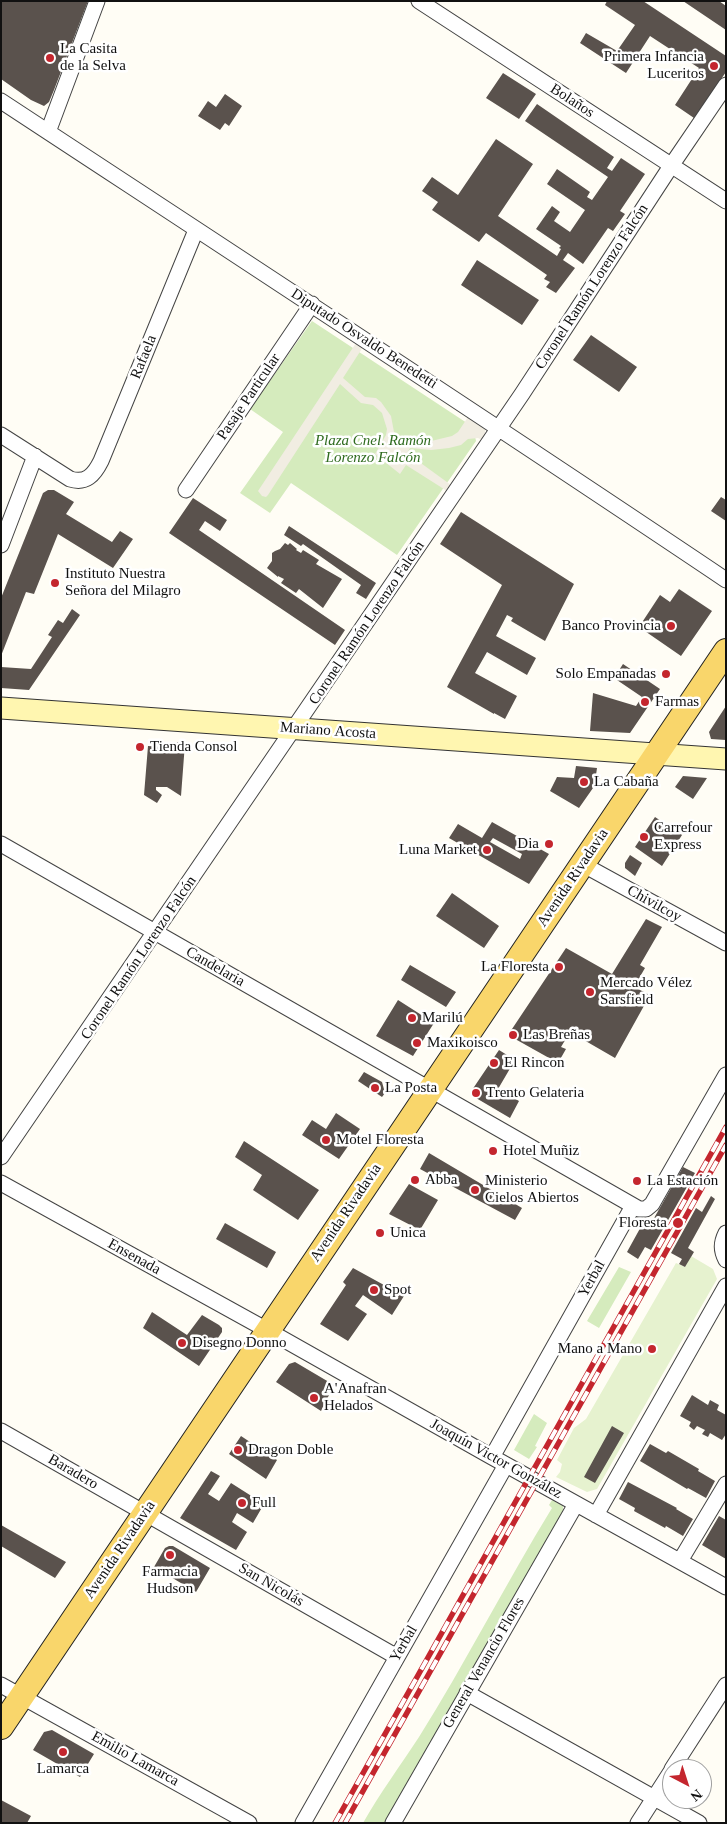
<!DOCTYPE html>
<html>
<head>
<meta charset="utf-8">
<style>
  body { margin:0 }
  #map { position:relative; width:727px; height:1824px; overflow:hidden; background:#fffdf5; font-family:"Times New Roman",serif }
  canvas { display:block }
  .frame { position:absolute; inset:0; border:2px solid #111; pointer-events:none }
  .north { position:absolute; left:662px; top:1759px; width:50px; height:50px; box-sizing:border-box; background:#fff; border:1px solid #a0a0a0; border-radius:50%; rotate:140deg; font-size:14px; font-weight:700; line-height:20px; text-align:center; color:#111 }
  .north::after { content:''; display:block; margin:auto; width:18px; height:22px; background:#c4262e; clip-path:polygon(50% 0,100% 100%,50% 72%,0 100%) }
</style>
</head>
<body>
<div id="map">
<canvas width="727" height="1824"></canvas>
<div class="frame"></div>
<div class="north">N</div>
</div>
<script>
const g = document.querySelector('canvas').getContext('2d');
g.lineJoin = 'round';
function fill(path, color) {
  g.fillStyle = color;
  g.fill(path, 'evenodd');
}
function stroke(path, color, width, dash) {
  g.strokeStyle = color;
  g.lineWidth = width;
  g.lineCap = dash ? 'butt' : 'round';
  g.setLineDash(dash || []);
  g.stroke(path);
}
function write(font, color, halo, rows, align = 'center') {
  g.font = font + ' "Times New Roman",serif';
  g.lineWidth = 5;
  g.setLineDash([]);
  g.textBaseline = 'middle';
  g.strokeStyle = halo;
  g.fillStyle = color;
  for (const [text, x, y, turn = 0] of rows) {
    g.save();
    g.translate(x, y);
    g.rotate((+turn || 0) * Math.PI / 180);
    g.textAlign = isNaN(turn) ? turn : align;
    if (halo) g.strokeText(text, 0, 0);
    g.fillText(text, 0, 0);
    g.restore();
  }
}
fill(new Path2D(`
  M312,321L473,427L476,441L397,555L291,483L270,513L240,493L283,432L250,409Z
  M619,1267L631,1272L599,1328L587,1321Z
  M534,1414L547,1423L535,1446L537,1447L529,1459L514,1450Z
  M552,1500L563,1506V1511L387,1823H363C380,1793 400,1766 419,1737C466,1662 506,1583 552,1508L549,1505Z`), '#d5ebbd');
fill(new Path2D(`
  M691,1256L713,1269L717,1279L597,1489L587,1492L556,1477L560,1472L562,1464L557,1460L574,1428L586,1419L676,1263L685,1267Z`), '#e6f2cf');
fill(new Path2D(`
  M356,343L363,347L343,378L365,397L376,398L381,402L391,416L394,432L405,440L427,442L452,436L458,432L468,417L485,429V435L482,440L478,438L468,439L461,445L449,448L431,450L410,448L407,453L451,485L447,491L406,465L400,474L375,454L386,435L387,429L382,413L373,405L361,403L340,384L268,495L266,497L262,496L258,491Z`), '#f1ede2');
fill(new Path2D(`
  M1,1H88L54,90L49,102L44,106L31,100L1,79Z
  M607,1H643L726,56V72L694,118L675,105L699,68L650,36L626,73L580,43L586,33L617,51L635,25L605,5Z
  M683,1H719L726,6V30Z
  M503,73L536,94L519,119L486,98Z
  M225,94L242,106L229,126L225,123L220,130L198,116L208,101L216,107Z
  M537,104L614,157L607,168L612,171L621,158L645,174L620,211L625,214L613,231L608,228L583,264L568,253L563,260L575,268L556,293L546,287L550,282L544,279L547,275L486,233L479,242L432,210L438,202L422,191L432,177L458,195L496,139L533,164L498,216L557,256L561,249L559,248L561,246L536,229L552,206L560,212L554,221L570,232L585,210L547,184L557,169L590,192L587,197L592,200L608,177L525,121Z
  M477,260L539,300L522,325L461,285Z
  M591,335L637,367L619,392L573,360Z
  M48,490H54L74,502L66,514L112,542L120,531L133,539L113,568L58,534L34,594L26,592L1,656V598L43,493Z
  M721,497L726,500V521L711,511Z
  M193,498L227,520L220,531L205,521L199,530L345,630L335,645L169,533Z
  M461,512L574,584L545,641L511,621L513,618L507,615L496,636L536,658L527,675L487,652L475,673L517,696L505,719L494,713V714L447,687L502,585L440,544Z
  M289,526L376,583L366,599L356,593L361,585L303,544L301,546L284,535Z
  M285,543L288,545L290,543L297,549L296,550L301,553L303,550L319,560L316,564L342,579L323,608L299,589L296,593L281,583L284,579L278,576V577L267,568L272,561V553L275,551L280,549Z
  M679,589L712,611L681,656L639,627L660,595L670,602Z
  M72,609L80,615L29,690L1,688V667L31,669L52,637L48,635L58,620L63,623Z
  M623,664L660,689L630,733L590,731L593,693L636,706L642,697L614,678Z
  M726,706V740L711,739L709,732Z
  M177,742L185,743L181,796L167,787H156V790L162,795L157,803L144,795L148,746L176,748Z
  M576,766L597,768L596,775L600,778L579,808L550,791L557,777L574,778Z
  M683,776L707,778L693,799L675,787Z
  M655,817L682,835L662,866L635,847Z
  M492,822L549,854L529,884L449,838L458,824L482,838ZM493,838L522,854L520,859L490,842Z
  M630,855L642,863L635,876L625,868V863Z
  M452,893L499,926L484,948L436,916Z
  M646,919L662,927L640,965L645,968L634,987L650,995L615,1058L570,1032L561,1047L566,1049L558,1063L508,1035L566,948L612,974Z
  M410,965L456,992L446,1007L401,980Z
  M398,1000L434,1023L413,1056L376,1036Z
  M499,1050L515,1060L498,1089L519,1101L510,1118L476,1098L472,1090Z
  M364,1072L382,1082L385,1093L382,1097L358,1081Z
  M336,1113L360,1129L339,1159L302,1135L312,1120L326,1129Z
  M244,1141L319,1190L298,1220L253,1190L262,1175L235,1157Z
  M429,1153L522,1208L515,1220L420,1169Z
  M683,1167L695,1173L651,1250L645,1247L638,1259L627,1252L643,1223L649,1227Z
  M409,1184L438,1200L420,1230L389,1214Z
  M711,1196L715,1199L688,1248L694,1252L685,1267L679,1264L682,1259L671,1253L696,1208L702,1212Z
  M225,1223L276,1252L267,1268L216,1239Z
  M353,1268L404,1296L392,1315L363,1295L355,1306L367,1314L348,1341L320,1324L346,1285L343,1282Z
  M152,1312L187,1335L202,1315L219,1325L222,1328V1332L199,1366L143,1328Z
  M295,1362L334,1385L321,1411L276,1382L289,1364Z
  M692,1395L708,1405L710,1400L719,1405L717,1410L726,1415V1434L722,1440L710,1433L708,1437L702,1434L705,1430L697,1426L694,1430L689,1426L691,1422L680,1416Z
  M612,1426L624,1433L595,1483L584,1477Z
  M241,1436L277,1460L266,1479L229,1454Z
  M650,1444L666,1453L668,1451L699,1469L698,1471L715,1481L706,1498L688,1488L687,1489L640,1461Z
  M211,1471L220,1476L208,1494L219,1501L231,1483L264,1504L253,1523L237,1513L232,1522L247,1532L236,1550L180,1518Z
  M628,1482L677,1508L676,1509L693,1519L683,1536L666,1526L665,1528L634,1511L635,1508L619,1499Z
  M719,1516L726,1520V1559L702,1545Z
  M1,1525L66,1562L55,1578L1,1546Z
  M169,1546H173L210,1568L196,1592L154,1567L165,1548Z
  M52,1730L94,1754L80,1777L33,1750L44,1732Z
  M1,1800L31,1816L27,1823H1Z`), '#5a524d');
const street = new Path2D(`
  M419,1L726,201
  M1,101C243,260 485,418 726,580
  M48,132L97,1
  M1,435L70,479C86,484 94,475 101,461L196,230
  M186,490L312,304
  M1,545L35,456
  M1,844L639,1209H646L652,1204L726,1075
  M582,864L726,943
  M1,1157L522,394L671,166L726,85
  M1,1183L267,1330L492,1457L726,1587
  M726,1233C721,1243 721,1250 726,1260
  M1,1431L397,1657
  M492,1457L633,1206
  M596,1515L726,1286
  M680,1561L726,1484
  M1,1685L249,1823
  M467,1693L699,1823
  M672,1769L726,1685
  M303,1823L506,1465
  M393,1823L576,1504
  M638,1823L672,1770`);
const secondary = new Path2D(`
  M1,708L726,759`);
const primary = new Path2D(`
  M1,1727L726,651`);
stroke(street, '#444', 17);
stroke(secondary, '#333', 23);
stroke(primary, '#222', 26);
stroke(street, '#fff', 15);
stroke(secondary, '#fff6b0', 21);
stroke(primary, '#f9d66b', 24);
const rail = new Path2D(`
  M335,1823L726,1127
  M345,1823L726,1145`);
stroke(rail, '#c4262e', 5.5);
stroke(rail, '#fff', 4, [11]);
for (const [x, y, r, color] of [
  [50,58,5,"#c4262e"],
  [714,66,5,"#c4262e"],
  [55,583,5,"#c4262e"],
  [671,626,5,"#c4262e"],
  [666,674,5,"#c4262e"],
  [645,702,5,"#c4262e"],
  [140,747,5,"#c4262e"],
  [584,782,5,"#c4262e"],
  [644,837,5,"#c4262e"],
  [549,844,5,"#c4262e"],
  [487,850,5,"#c4262e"],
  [559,967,5,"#c4262e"],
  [590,992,5,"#c4262e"],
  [412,1018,5,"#c4262e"],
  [513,1035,5,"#c4262e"],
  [417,1043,5,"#c4262e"],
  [494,1063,5,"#c4262e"],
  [375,1088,5,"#c4262e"],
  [476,1093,5,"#c4262e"],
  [326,1140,5,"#c4262e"],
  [493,1151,5,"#c4262e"],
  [415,1180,5,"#c4262e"],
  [637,1181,5,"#c4262e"],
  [475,1190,5,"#c4262e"],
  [678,1223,6,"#c4262e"],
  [380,1233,5,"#c4262e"],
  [374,1290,5,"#c4262e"],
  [182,1343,5,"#c4262e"],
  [652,1349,5,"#c4262e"],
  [314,1398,5,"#c4262e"],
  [238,1450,5,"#c4262e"],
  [242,1503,5,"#c4262e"],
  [170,1555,5,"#c4262e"],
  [63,1752,5,"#c4262e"]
]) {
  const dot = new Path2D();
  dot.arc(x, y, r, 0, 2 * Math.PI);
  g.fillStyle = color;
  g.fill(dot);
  stroke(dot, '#fff', 2);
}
write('15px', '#111', '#fff', [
  ["La Casita",60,49],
  ["de la Selva",60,66],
  ["Primera Infancia",704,57,"right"],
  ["Luceritos",704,74,"right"],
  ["Instituto Nuestra",65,574],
  ["Señora del Milagro",65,591],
  ["Banco Provincia",661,626,"right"],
  ["Solo Empanadas",656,674,"right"],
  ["Farmas",655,702],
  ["Tienda Consol",150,747],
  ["La Cabaña",594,782],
  ["Carrefour",654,828],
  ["Express",654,845],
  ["Dia",539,844,"right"],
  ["Luna Market",477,850,"right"],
  ["La Floresta",549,967,"right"],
  ["Mercado Vélez",600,983],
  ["Sarsfield",600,1000],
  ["Marilú",422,1018],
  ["Las Breñas",523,1035],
  ["Maxikoisco",427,1043],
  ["El Rincon",504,1063],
  ["La Posta",385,1088],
  ["Trento Gelateria",486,1093],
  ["Motel Floresta",336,1140],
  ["Hotel Muñiz",503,1151],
  ["Abba",425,1180],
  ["Ministerio",485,1181],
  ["Cielos Abiertos",485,1198],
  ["La Estación",647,1181],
  ["Floresta",667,1223,"right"],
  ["Unica",390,1233],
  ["Spot",384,1290],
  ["Disegno Donno",192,1343],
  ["Mano a Mano",642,1349,"right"],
  ["A'Anafran",324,1389],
  ["Helados",324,1406],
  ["Dragon Doble",248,1450],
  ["Full",252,1503],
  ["Farmacia",170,1572,"center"],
  ["Hudson",170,1589,"center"],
  ["Lamarca",63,1769,"center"]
], 'left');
write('15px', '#111', '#fff', [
  ["Bolaños",572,101,33],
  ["Coronel Ramón Lorenzo Falcón",592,287,-57],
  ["Diputado Osvaldo Benedetti",364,339,33],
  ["Rafaela",144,357,-68],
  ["Pasaje Particular",249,397,-56],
  ["Coronel Ramón Lorenzo Falcón",367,623,-56],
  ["Mariano Acosta",328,731,4],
  ["Avenida Rivadavia",573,878,-56],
  ["Chivilcoy",654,904,29],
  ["Coronel Ramón Lorenzo Falcón",139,958,-56],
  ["Candelaria",215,967,30],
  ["Avenida Rivadavia",346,1213,-56],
  ["Ensenada",134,1257,29],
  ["Yerbal",592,1279,-61],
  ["Joaquín Victor González",496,1459,29],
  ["Baradero",73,1472,30],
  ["Avenida Rivadavia",120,1550,-56],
  ["San Nicolás",271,1585,30],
  ["Yerbal",404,1644,-60],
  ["General Venancio Flores",484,1663,-60],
  ["Emilio Lamarca",135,1759,29]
]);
write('italic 15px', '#2f6b1f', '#fff', [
  ["Plaza Cnel. Ramón",373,441],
  ["Lorenzo Falcón",373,458]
]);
</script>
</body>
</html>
